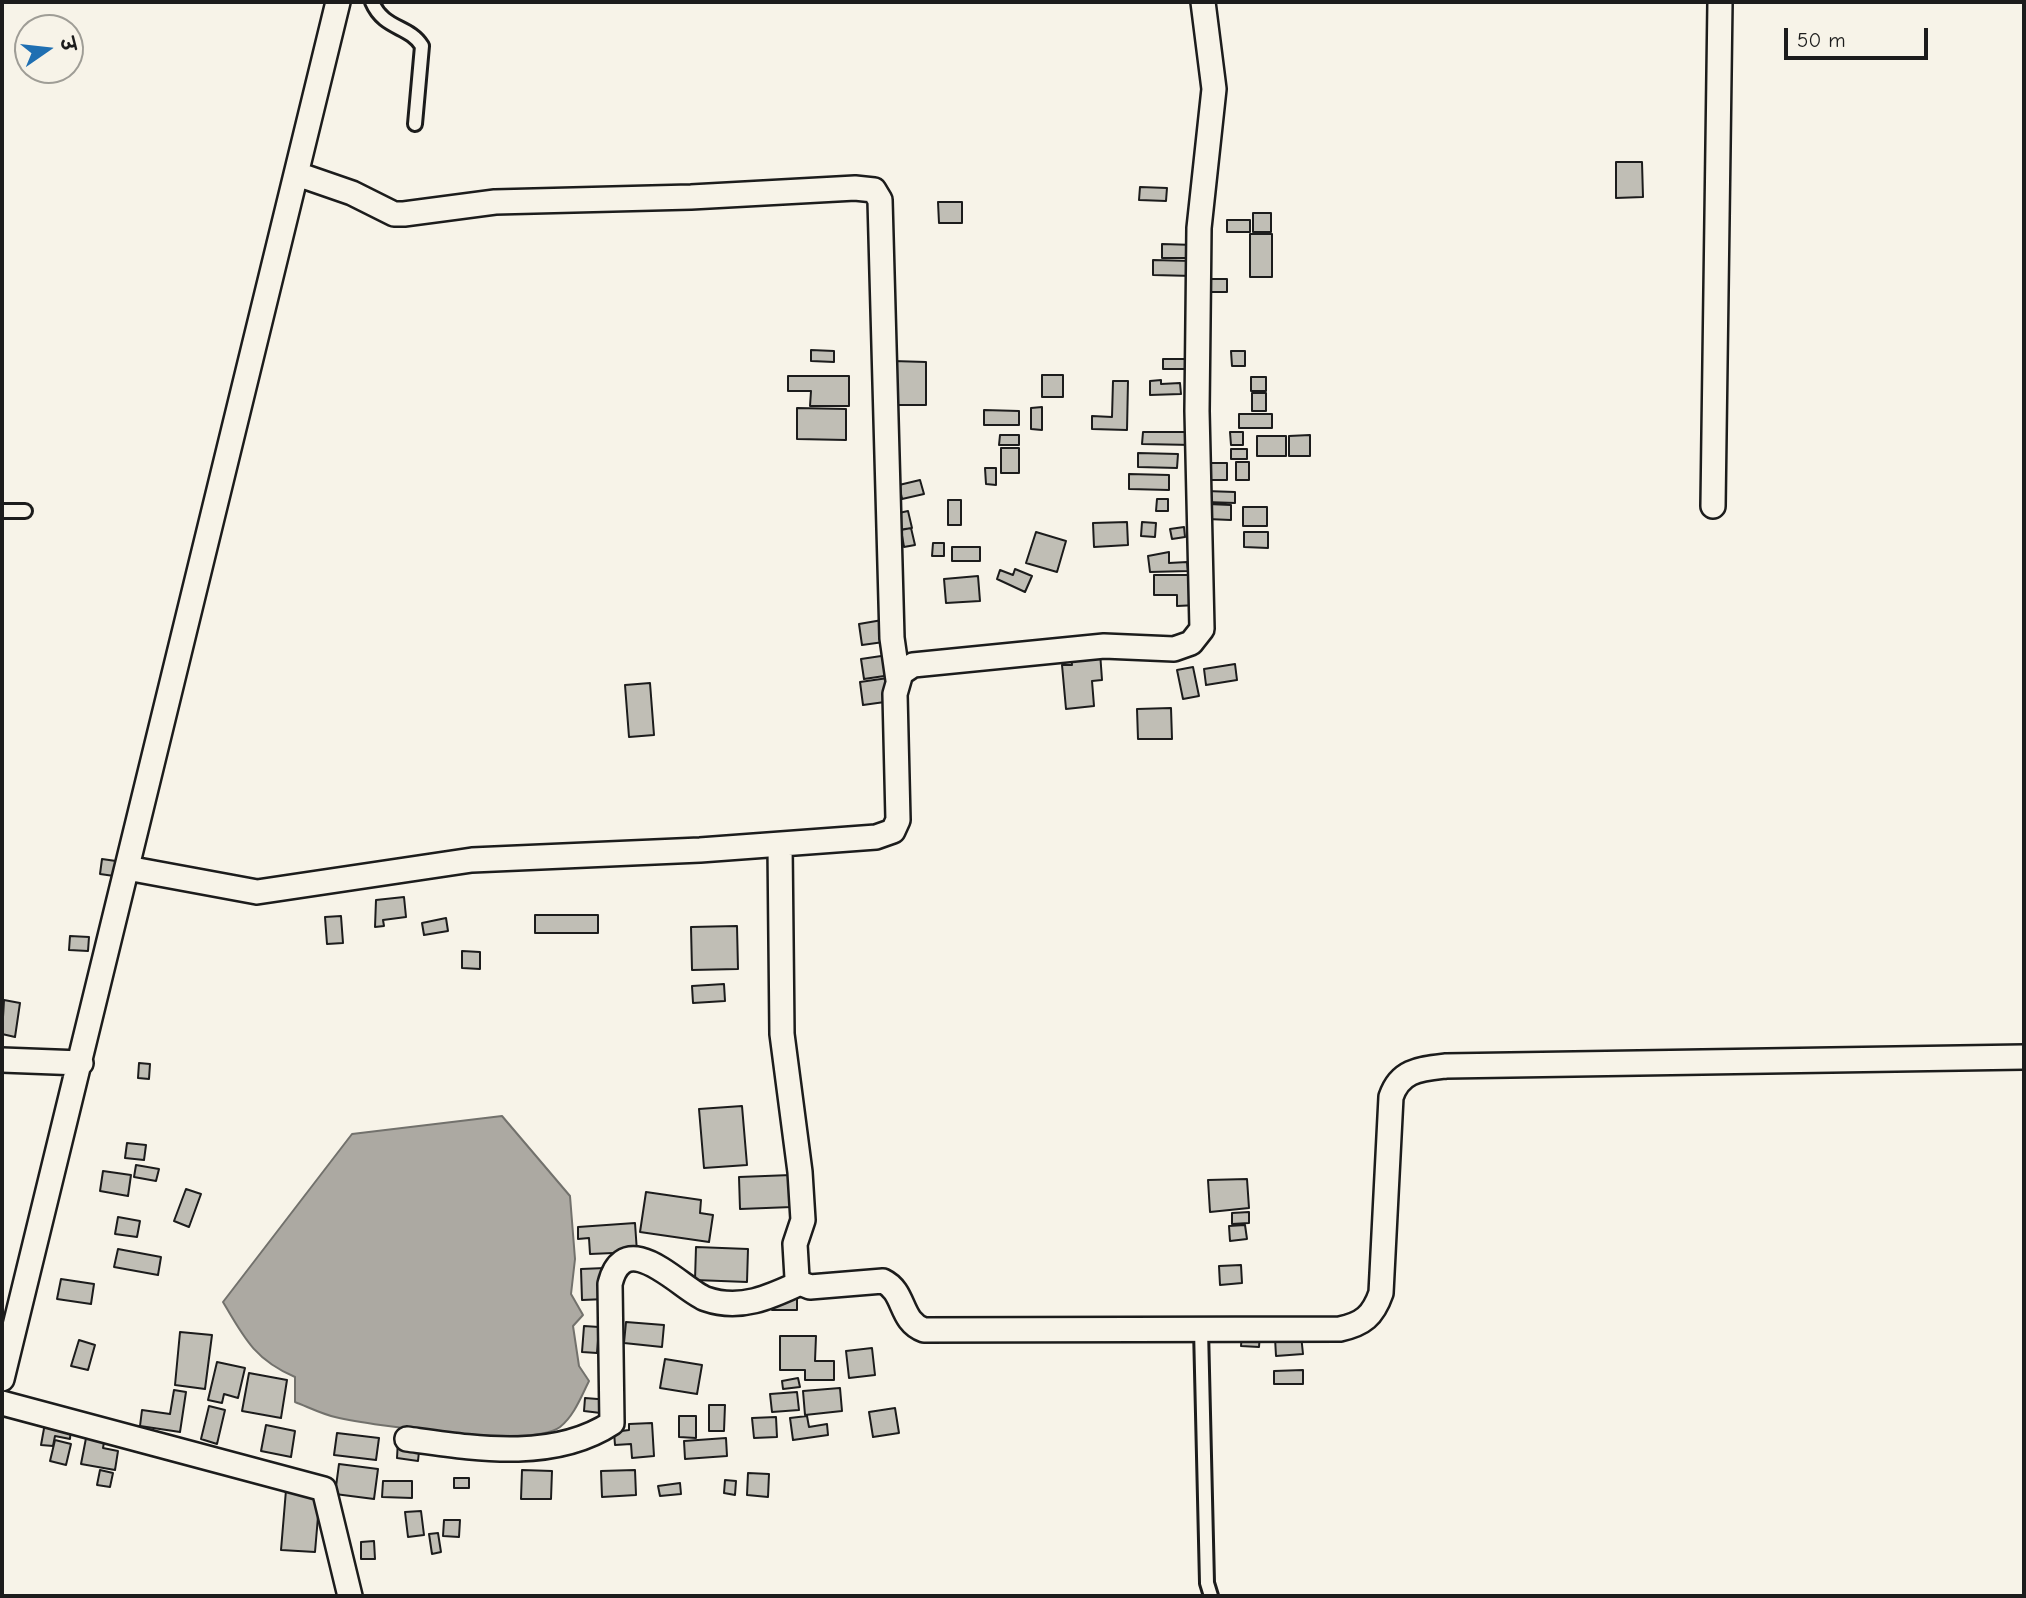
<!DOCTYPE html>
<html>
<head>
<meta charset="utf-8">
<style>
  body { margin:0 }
  #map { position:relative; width:2026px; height:1598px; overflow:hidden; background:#f7f3e8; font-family:"Comic Neue","Playpen Sans Deva",sans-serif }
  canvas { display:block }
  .frame { position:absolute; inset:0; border:4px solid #1c1c1c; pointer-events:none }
  .north { position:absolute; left:14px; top:14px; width:70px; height:70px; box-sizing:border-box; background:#f7f3e8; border:2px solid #9f9d96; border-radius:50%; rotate:76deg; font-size:19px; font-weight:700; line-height:28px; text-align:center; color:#1c1c1c }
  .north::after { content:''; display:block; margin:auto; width:24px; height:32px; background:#1f6fb2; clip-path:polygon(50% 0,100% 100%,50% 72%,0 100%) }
  .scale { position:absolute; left:1784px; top:28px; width:144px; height:32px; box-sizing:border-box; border:4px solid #1c1c1c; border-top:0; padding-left:9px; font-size:21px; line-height:24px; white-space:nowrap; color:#1c1c1c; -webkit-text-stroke:5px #f7f3e8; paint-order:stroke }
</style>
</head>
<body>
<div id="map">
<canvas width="2026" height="1598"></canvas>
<div class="frame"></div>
<div class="north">उ</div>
<div class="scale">50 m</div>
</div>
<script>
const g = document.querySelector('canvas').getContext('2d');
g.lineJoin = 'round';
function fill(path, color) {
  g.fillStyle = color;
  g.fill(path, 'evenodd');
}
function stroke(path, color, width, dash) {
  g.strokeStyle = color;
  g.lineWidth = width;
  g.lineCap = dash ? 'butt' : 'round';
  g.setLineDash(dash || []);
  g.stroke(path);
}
const water = new Path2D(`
  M502,1116L570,1196L575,1259L571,1294L583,1315L573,1326L579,1366L589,1381C581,1397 574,1416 560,1427C533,1448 373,1426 335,1417C322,1414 308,1407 295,1402V1377C255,1360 244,1338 223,1302L352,1134Z`);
fill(water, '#aca9a2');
stroke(water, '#72716c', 2);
const building = new Path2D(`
  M1616,162H1642L1643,197L1616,198Z
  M1140,187L1167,188L1166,201L1139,200Z
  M938,202H962V223H939Z
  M1253,213H1271V232H1253Z
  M1227,220H1250V232H1227Z
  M1250,234H1272V277H1250Z
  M1162,244L1195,245V258H1162Z
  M1153,260L1193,261V276L1153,275Z
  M1207,279H1227V292H1207Z
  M811,350L834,351V362L811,361Z
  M1231,351H1245V366H1232Z
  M1163,359H1193V369H1163Z
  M893,361L926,362V405H893Z
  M1042,375H1063V397H1042Z
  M788,376H849V406H810L811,391H788Z
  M1251,377H1266V391H1251Z
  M1161,380V384L1180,383L1181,394L1150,395V381Z
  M1113,381H1128L1127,430L1092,429V416L1112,417Z
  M1252,393H1266V411H1252Z
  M1042,407V430L1031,429V408Z
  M797,408L846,409V440L797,439Z
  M984,410L1019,411V425H984Z
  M1239,414H1272V428H1239Z
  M1143,432H1192V445L1142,444Z
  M1230,432H1243V445H1231Z
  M1000,435H1019V445H999Z
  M1310,435V456H1289V436Z
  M1257,436H1286V456H1257Z
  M1001,448H1019V473H1001Z
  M1231,449H1247V459H1231Z
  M1138,453L1178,454L1177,468L1138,467Z
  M1236,462H1249V480H1236Z
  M1209,463H1227V480H1209Z
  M985,468H996V485L986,484Z
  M1129,474L1169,475V490L1129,489Z
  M920,480L924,494L902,499L899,485Z
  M1206,491L1235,492V503L1206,502Z
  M1157,499H1168V511H1156Z
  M948,500H961V525H948Z
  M1208,504L1231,505V520L1207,519Z
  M1243,507H1267V526H1243Z
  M908,511L912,528L898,530L894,514Z
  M1127,522L1128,545L1094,547L1093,523Z
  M1142,522L1156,523L1155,537L1141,536Z
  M1184,527L1185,537L1172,539L1170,529Z
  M911,528L915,545L904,547L901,530Z
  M1036,532L1066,541L1057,572L1026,563Z
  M1244,532H1268V548L1244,547Z
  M933,543H944V556H932Z
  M952,547H980V561H952Z
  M1169,552V563L1187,562L1188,571L1150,572L1148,556Z
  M1015,569L1032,576L1025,592L997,579L1000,570L1013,575Z
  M1154,575H1197L1198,605L1177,606V595H1154Z
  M978,576L980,601L946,603L944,579Z
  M888,619L891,641L862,645L859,624Z
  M1100,652L1102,680L1092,681L1094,706L1066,709L1062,665H1072L1071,655Z
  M888,655L891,675L864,679L861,659Z
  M1235,664L1237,680L1206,685L1204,669Z
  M1193,667L1199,696L1183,699L1177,670Z
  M888,678L892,701L863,705L860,682Z
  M650,683L654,735L629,737L625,685Z
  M1171,708L1172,739H1138L1137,709Z
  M102,859L116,861L114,876L100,874Z
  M404,897L406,917L383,920L384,926L375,927L376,900Z
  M535,915H598V933H535Z
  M341,916L343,943L327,944L325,917Z
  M446,918L448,931L424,935L422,923Z
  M737,926L738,969L692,970L691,927Z
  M70,936L89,937L88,951L69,950Z
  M462,951L480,952V969L462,968Z
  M724,984L725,1001L693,1003L692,986Z
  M4,1000L20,1003L15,1037L2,1034Z
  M139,1063L150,1064L149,1079L138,1078Z
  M742,1106L747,1165L704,1168L699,1109Z
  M127,1143L146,1145L144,1160L125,1158Z
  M136,1165L159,1169L156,1181L134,1177Z
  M103,1171L131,1175L128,1196L100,1191Z
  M791,1175L792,1207L740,1209L739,1177Z
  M1247,1179L1249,1208L1210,1212L1208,1180Z
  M186,1189L201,1194L189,1227L174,1221Z
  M646,1192L701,1200L700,1213L713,1215L709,1242L640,1232Z
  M1249,1212V1223L1232,1224V1213Z
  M118,1217L140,1221L137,1237L115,1234Z
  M635,1223L637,1252L590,1254L589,1238L578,1239V1227Z
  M1245,1225L1247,1239L1230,1241L1229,1226Z
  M696,1247L748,1249L747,1282L695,1280Z
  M118,1249L161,1257L158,1275L114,1267Z
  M1241,1265L1242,1283L1220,1285L1219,1266Z
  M605,1268L606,1299L582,1300L581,1269Z
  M61,1279L94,1284L91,1304L57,1299Z
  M797,1297V1310H772V1298Z
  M626,1322L664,1325L662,1347L624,1343Z
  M584,1326L599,1327L597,1353L582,1352Z
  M180,1332L212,1335L205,1389L175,1385Z
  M1242,1333L1260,1334L1259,1347L1241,1346Z
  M1301,1335L1303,1354L1276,1356L1275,1338Z
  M780,1336H816L815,1361H834V1380H805V1370H780Z
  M79,1340L95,1345L88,1370L71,1366Z
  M872,1348L875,1375L849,1378L846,1351Z
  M665,1359L702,1365L697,1394L660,1388Z
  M217,1362L245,1368L238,1398L224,1394L222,1403L208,1400Z
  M1303,1370V1384H1274V1371Z
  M249,1373L287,1380L281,1418L242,1411Z
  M798,1378L800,1387L783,1389L782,1381Z
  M840,1388L842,1411L805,1415L803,1391Z
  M174,1390L186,1392L180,1432L140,1426L142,1410L170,1414Z
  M797,1392L799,1410L772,1412L770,1394Z
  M585,1398L610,1400L609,1414L584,1411Z
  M709,1405H725L724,1431H709Z
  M209,1406L225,1410L217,1444L201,1439Z
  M895,1408L899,1433L873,1437L869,1412Z
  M679,1416H696V1438L679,1437Z
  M807,1416L809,1427L827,1424L828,1435L793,1440L790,1418Z
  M776,1417L777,1437L754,1438L752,1418Z
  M45,1423L71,1428L70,1439L55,1436L53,1446L41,1445Z
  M652,1423L654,1456L632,1458L631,1444L615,1445L614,1432L629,1430V1424Z
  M266,1425L295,1431L291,1457L261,1451Z
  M87,1433L105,1437L103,1448L118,1451L115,1470L81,1464Z
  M337,1433L379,1438L376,1460L334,1455Z
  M726,1438L727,1456L685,1459L684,1441Z
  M55,1440L71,1444L66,1465L50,1461Z
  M398,1440L420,1442L418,1461L397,1458Z
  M339,1464L378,1469L374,1499L335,1494Z
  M100,1470L113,1473L110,1487L97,1485Z
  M522,1470L552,1471L551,1499H521Z
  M635,1470L636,1495L602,1497L601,1471Z
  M748,1473L769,1474L768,1497L747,1495Z
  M454,1478H469V1488H454Z
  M725,1480L736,1481L735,1495L724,1493Z
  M383,1481H412V1498L382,1497Z
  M680,1483L681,1494L660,1496L658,1486Z
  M286,1490L320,1493L315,1552L281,1550Z
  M421,1511L424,1535L408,1537L405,1512Z
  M444,1520H460L459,1537L443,1536Z
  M438,1533L441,1552L432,1554L429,1534Z
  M374,1541L375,1559H361V1542Z`);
fill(building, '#c0beb5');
stroke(building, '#1c1c1c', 2);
const lane = new Path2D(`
  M372,2C384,30 409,25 422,46L415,124
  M2,511H25
  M1201,1329L1207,1583L1211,1596`);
const street = new Path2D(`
  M297,174L352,193L394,214H404L495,202L691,197L855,188L874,190L880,200L892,638L898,680
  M1713,506L1720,2
  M780,845L782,1034L800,1172L803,1220L795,1244L797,1278L800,1283L810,1287L883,1281C906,1292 899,1321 924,1330L1340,1329C1363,1324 1373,1316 1381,1293L1391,1097C1400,1070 1420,1069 1446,1066L2024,1057
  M127,868L257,892L472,860L700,850L876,837L893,831L898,820L895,694L901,673L913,665L1104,646L1174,649L1191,643L1202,629L1197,411L1199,228L1214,89L1203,2
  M2,1060L81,1063
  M2,1379L338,2
  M2,1403L324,1489L350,1596
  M407,1439C473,1448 553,1462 612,1423L610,1284C625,1223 683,1291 706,1299C740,1311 770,1297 800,1283`);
stroke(lane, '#1c1c1c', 18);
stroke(street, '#1c1c1c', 28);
stroke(lane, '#f7f3e8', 12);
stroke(street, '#f7f3e8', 23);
</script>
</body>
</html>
